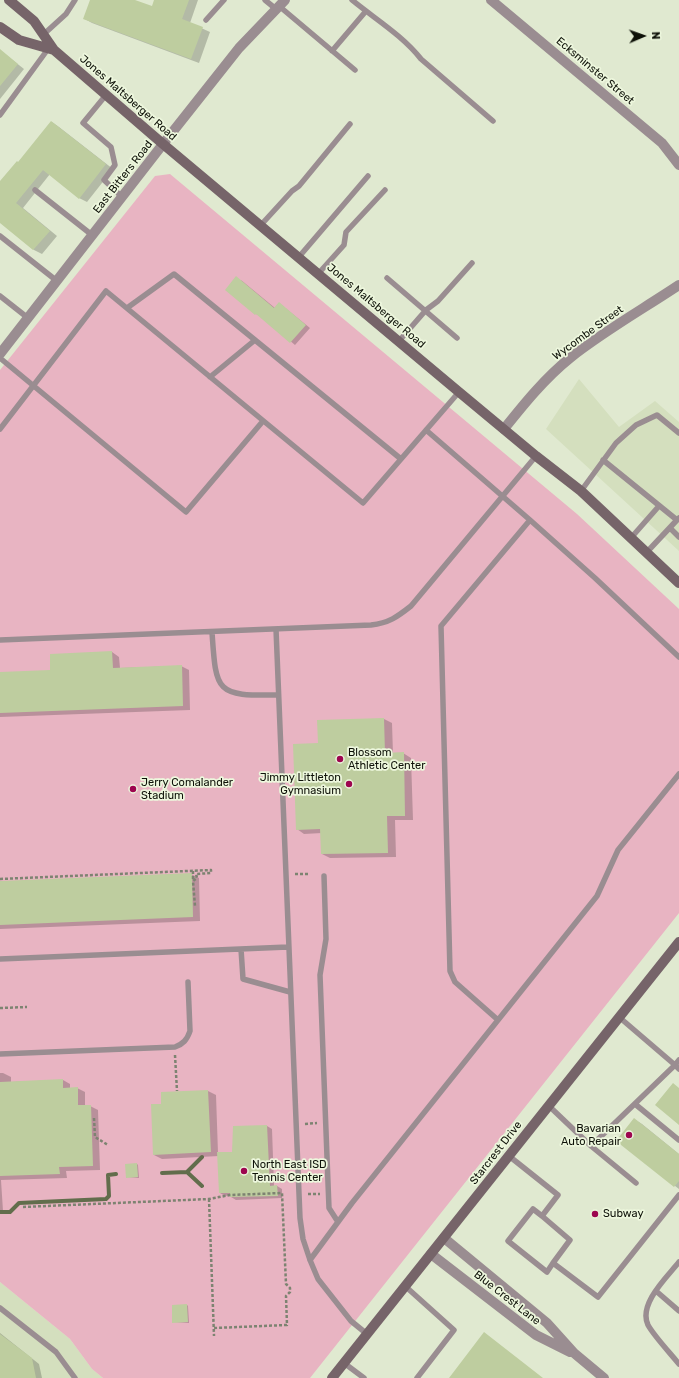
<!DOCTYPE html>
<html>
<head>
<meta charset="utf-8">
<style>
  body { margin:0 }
  #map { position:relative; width:679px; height:1378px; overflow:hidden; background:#e0e9d0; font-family:Rubik,sans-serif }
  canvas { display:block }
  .north { position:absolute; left:623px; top:16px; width:40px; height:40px; -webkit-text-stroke:3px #edf7dd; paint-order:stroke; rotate:88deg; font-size:11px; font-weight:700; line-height:16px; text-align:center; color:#0e1108 }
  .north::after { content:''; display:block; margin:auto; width:14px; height:18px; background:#0e1108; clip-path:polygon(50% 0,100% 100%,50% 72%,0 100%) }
</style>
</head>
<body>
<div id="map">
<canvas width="679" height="1378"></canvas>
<div class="north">N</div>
</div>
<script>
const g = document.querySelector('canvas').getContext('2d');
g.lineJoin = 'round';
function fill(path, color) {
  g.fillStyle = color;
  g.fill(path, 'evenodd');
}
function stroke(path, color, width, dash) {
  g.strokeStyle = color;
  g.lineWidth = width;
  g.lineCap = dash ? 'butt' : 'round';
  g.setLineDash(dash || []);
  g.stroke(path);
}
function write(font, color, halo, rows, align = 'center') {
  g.font = font + ' Rubik,sans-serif';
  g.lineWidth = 3.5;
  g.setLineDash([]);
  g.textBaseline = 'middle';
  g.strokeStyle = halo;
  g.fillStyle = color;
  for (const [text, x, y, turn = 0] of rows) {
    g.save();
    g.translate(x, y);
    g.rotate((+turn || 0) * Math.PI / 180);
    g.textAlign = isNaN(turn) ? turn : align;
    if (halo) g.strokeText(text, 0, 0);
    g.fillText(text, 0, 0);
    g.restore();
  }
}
fill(new Path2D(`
  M579,379L619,427L655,401L679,422V551L546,429Z
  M0,1282L70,1339L92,1369L103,1378H0Z`), '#d4dfbe');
fill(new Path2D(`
  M170,174L577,514L679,609V913L310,1378H103L92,1369L70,1339L0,1282V370L155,176Z`), '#e8b4c2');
fill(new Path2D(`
  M92,0H132L153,8L155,0H198L190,23L210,32L199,63L92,23L85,19Z
  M0,50L24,69L0,99Z
  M52,122L59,127L113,169L87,202L79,198L50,174L23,208L57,236L42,254L34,250L0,222V183L19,163Z
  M241,280L275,308L279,303L310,328L295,345L261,316L256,314Z
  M112,652L119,657L120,668L181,666L189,670L190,710L0,717V673L51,671Z
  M384,719L392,723L393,754L403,753L411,758L413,820H395L396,857L330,858L322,854V833L304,834L297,829L319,744V721Z
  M191,874L199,878L200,921L0,929V882Z
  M0,1073H3L11,1077V1082L63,1080L70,1084V1088H77L85,1092V1106H90L98,1110L100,1170L66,1171L67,1178L1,1180L3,1211H0Z
  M208,1091L216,1095L218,1153L233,1152L267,1126L272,1129L274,1186H277L282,1189V1198L236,1200L231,1197V1195L225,1196L220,1193L219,1156L162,1159L154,1155L162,1105V1093Z
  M634,1119L642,1124L679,1154V1189L617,1141Z
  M137,1164L138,1165L139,1178L127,1177Z
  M187,1305L188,1306L189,1323L173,1322Z
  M0,1333L39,1364L42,1378H0Z`), '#0003');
stroke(new Path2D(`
  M187,1172L202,1186
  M162,1173L187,1172L202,1157
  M0,1212H10L19,1203L106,1199L109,1196L108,1175L116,1174`), '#626d4c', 4);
fill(new Path2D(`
  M90,0H135L152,6L154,0H189L182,19L203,27L191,59L83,19Z
  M0,49L18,64L0,86Z
  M51,121L106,164L79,199L43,170L16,203L50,231L33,250L0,223V181L17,161L18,162Z
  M236,276L274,308L279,302L306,325L290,343L256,314L255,315L225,290Z
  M112,651L113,668L182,665L183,706L0,713V672L50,670V654Z
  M384,718L385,753L404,752L405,816H387L388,853L321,854L320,829L296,830L293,744L318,743L317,720Z
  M192,873L193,917L0,925V881Z
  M63,1079V1088L78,1087V1105H91L93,1166L59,1167L60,1174L0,1176V1082Z
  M673,1083L679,1088V1125L655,1105Z
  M208,1090L211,1152L153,1155L151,1104H161V1092Z
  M634,1118L679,1154V1181L674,1187L616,1141Z
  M267,1125L270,1186L277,1185L278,1196L230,1197V1193H219L217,1152H232L233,1126Z
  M137,1163L138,1177L126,1178L125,1164Z
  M187,1304L188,1322L172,1323V1305Z
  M484,1332L543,1378H449Z
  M0,1334L32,1358L36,1378H0Z`), '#becd9f');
stroke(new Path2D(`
  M193,871V881
  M295,874H310
  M0,879L211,870V873L196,874L197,878L193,881L195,906
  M0,1008L27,1007
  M175,1055L177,1091
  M94,1118L95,1137L108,1145
  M305,1124L317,1123
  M308,1194H320
  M209,1199L214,1336
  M23,1207L209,1199L230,1195L282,1193L286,1284L290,1288V1292L286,1296L287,1325L214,1328`), '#7d8371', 2.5, [3, 2]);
stroke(new Path2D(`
  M265,0L276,9
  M352,0C375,19 402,35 421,59L493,121
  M279,6L355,70
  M206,20L224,0
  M44,34L66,14L75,0
  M332,51L366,11
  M106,95L83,123L111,147L115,165L104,180L122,197
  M0,115L48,49
  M35,190L92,235
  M260,226L292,191L299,186L350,124
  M0,236L57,281
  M298,258L368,176
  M318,274L344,245L346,232L385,190
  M387,278L457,338
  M0,296L28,318
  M127,308L174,274L401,459
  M399,341L426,310L438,301L472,263
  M0,358L186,512L263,421
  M210,377L255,340
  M0,429L106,291L363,503L459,392
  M426,430L530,520L595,578L679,657
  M603,460L677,520L679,518
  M581,491L616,443L636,425L657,415L679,433
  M670,528L679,537
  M630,539L659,506
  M646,553L677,520
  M276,629L300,1218L303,1239L310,1260L318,1279L351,1321L367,1334
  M212,632C216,693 216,696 278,695
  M0,640L371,625C389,623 397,617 411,606L536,456
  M324,876L326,939L320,975L328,1183L329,1208L338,1222
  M241,949L243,979L290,992
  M0,959L288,947
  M498,1020L455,982L450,971L441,626L530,520
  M0,1054L175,1047C183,1044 187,1040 190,1031L188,982
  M679,1060L675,1065L679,1069
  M635,1104L679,1140
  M549,1106L591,1146L675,1065L619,1017
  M591,1146L636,1183
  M509,1156L558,1195L542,1216L533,1209L508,1241L547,1272L553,1263L598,1297L679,1195
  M542,1216L570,1240L553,1263
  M310,1260L352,1203L597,896L618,850L679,774
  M679,1262C667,1277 638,1304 648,1325C654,1336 671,1354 679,1364
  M405,1286L454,1330L417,1378
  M656,1291L679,1311
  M0,1308L56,1352L75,1378
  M344,1363L364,1378`), '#9a8d91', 5.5);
stroke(new Path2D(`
  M491,0L662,143L679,165
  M0,354L163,144
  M504,429C524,404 545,378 570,358C604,331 643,309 679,285
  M444,1238L547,1323L574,1353L604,1378
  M431,1254L536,1335L570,1352`), '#9a8d91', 10);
stroke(new Path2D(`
  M163,144L239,48L285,0`), '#9a8d91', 10);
stroke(new Path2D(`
  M9,0L34,21L54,50L163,144L459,392L536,456L581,491L679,583
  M0,27L19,40L54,50
  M332,1378L679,942`), '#766469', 10);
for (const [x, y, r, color] of [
  [340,759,4,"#9d054f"],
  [349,784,4,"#9d054f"],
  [133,789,4,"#9d054f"],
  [629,1135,4,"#9d054f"],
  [244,1171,4,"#9d054f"],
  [595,1214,4,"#9d054f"]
]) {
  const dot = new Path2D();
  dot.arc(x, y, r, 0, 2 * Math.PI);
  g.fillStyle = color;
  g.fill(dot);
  stroke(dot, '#edf7dd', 1.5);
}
write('11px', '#0e1108', '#edf7dd', [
  ["Ecksminster Street",595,71,40],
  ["Jones Maltsberger Road",128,98,41],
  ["East Bitters Road",123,177,-52],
  ["Jones Maltsberger Road",376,306,40],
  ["Wycombe Street",588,333,-36],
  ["Starcrest Drive",496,1153,-52],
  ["Blue Crest Lane",507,1298,38]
]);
write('11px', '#0e1108', '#edf7dd', [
  ["Blossom",348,753],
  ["Athletic Center",348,766],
  ["Jimmy Littleton",341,778,"right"],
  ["Gymnasium",341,791,"right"],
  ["Jerry Comalander",141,783],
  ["Stadium",141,796],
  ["Bavarian",621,1129,"right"],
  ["Auto Repair",621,1142,"right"],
  ["North East ISD",252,1165],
  ["Tennis Center",252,1178],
  ["Subway",603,1214]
], 'left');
</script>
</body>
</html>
